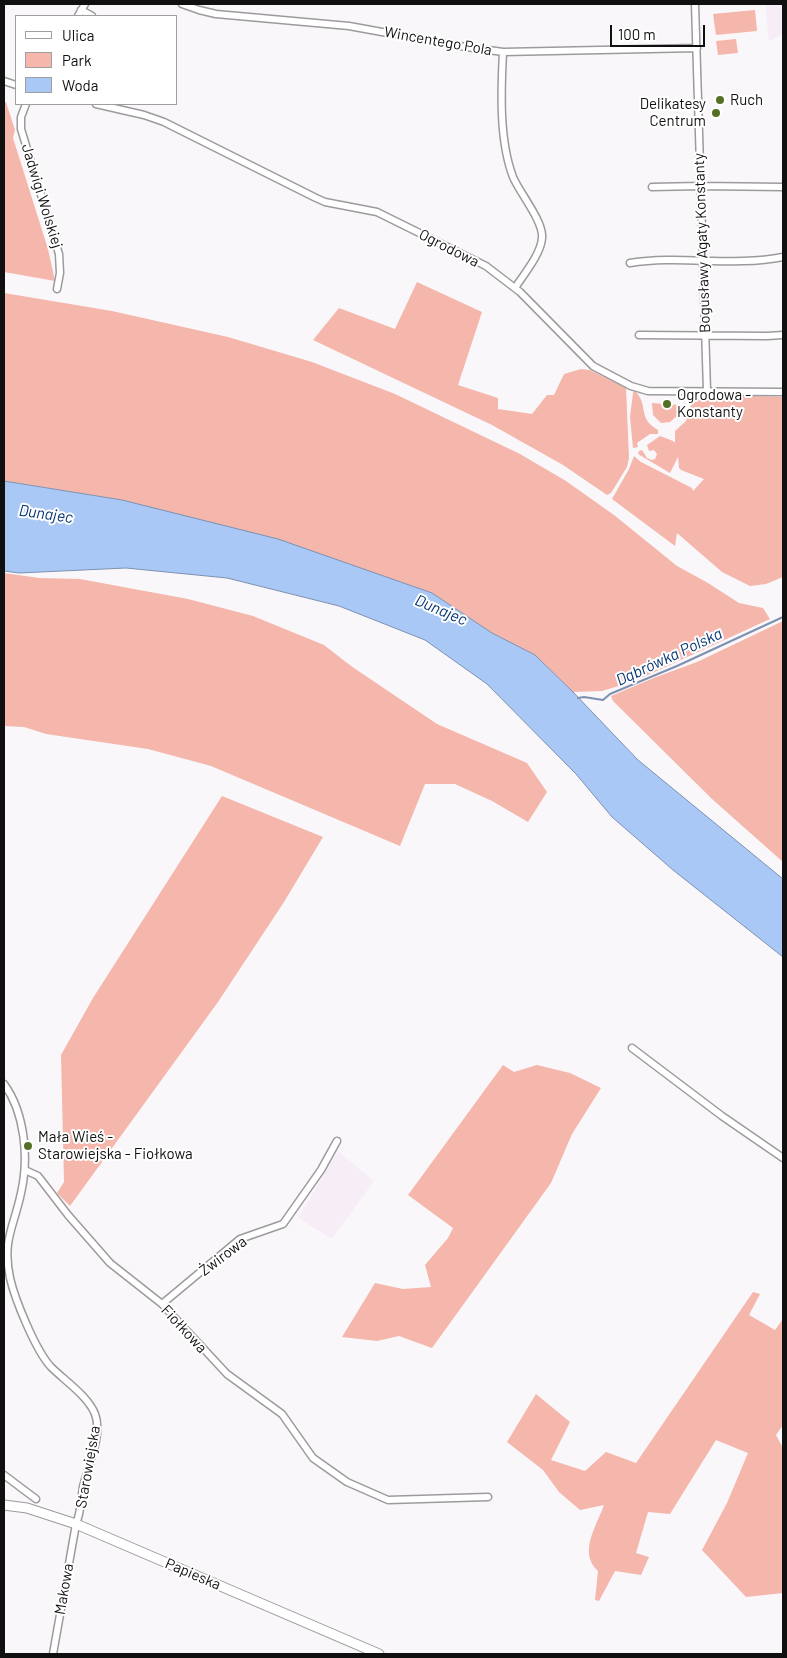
<!DOCTYPE html>
<html>
<head>
<meta charset="utf-8">
<style>
  body { margin:0 }
  #map { position:relative; width:787px; height:1658px; overflow:hidden; background:#faf7fa; font-family:Barlow,sans-serif }
  canvas { display:block }
  .frame { position:absolute; inset:0; border:5px solid #111011; pointer-events:none }
  .legend { position:absolute; left:15px; top:15px; width:162px; height:90px; box-sizing:border-box; background:#fff; border:1px solid #a09fa0; margin:0; padding:6px 9px; list-style:none; font-size:15px; color:#111011 }
  .legend li { display:flex; align-items:center; gap:10px; height:25px }
  .legend b { width:25px; border:1px solid #a09fa0 }
  .scale { position:absolute; left:610px; top:25px; width:95px; height:22px; box-sizing:border-box; border:2px solid #111011; border-top:0; padding-left:6px; font-size:15px; line-height:18px; white-space:nowrap; color:#111011; -webkit-text-stroke:4px #fff; paint-order:stroke }
</style>
</head>
<body>
<div id="map">
<canvas width="787" height="1658"></canvas>
<div class="frame"></div>
<ul class="legend">
<li><b style="height:6px;background:#fff"></b>Ulica</li>
<li><b style="height:14px;background:#f5b6ac"></b>Park</li>
<li><b style="height:14px;background:#aac8f5"></b>Woda</li>
</ul>
<div class="scale">100 m</div>
</div>
<script>
const g = document.querySelector('canvas').getContext('2d');
g.lineJoin = 'round';
function fill(path, color) {
  g.fillStyle = color;
  g.fill(path, 'evenodd');
}
function stroke(path, color, width, dash) {
  g.strokeStyle = color;
  g.lineWidth = width;
  g.lineCap = dash ? 'butt' : 'round';
  g.setLineDash(dash || []);
  g.stroke(path);
}
function write(font, color, halo, rows, align = 'center') {
  g.font = font + ' Barlow,sans-serif';
  g.lineWidth = 4;
  g.setLineDash([]);
  g.textBaseline = 'middle';
  g.strokeStyle = halo;
  g.fillStyle = color;
  for (const [text, x, y, turn = 0] of rows) {
    g.save();
    g.translate(x, y);
    g.rotate((+turn || 0) * Math.PI / 180);
    g.textAlign = isNaN(turn) ? turn : align;
    if (halo) g.strokeText(text, 0, 0);
    g.fillText(text, 0, 0);
    g.restore();
  }
}
fill(new Path2D(`
  M765,4H783V34L769,41Z
  M338,1151L374,1181L332,1239L298,1218Z`), '#f6edf7');
fill(new Path2D(`
  M755,10L757,31L716,35L713,14Z
  M736,39L738,53L718,55L716,41Z
  M6,102L15,130L13,138L48,249L55,281L4,272V103Z
  M417,282L482,312L458,385L498,398V409L532,414L547,395H554L564,374L581,369L590,370L626,388L629,458L627,467L611,493L607,495L563,465L492,425L313,340L339,308L395,329Z
  M4,293L112,311L228,337L312,362L395,394L520,454L566,481L614,515L677,566L708,583L739,603L763,608L770,619L635,681L602,691L573,692L535,655L492,633L432,593L385,577L122,500L4,481Z
  M634,390C650,405 636,417 658,430V434H650L637,443L638,447L633,448L630,417L633,393Z
  M718,395L783,397V577L766,584L750,586L722,572L677,533L675,546L612,499L629,469L634,456L641,462L692,488L693,491L704,479L681,470L679,468L678,457L670,473L638,454L639,451L642,450L647,458L652,460L655,459L657,454L654,450L649,451L647,445L660,436L673,441L675,443V431L686,421L691,405L698,399L717,396Z
  M652,403L679,405L677,416L670,422L661,423L653,415Z
  M4,573L39,578L80,579L188,599L253,616L324,645L351,666L437,724L527,763L547,792L528,822L492,801L455,784H425L400,846L211,766L148,749L46,734L24,727L4,726Z
  M783,621V862L712,799L613,701L611,696L656,677L697,662Z
  M222,796L323,837L284,902L218,1002L70,1206L57,1193L64,1182L61,1055L93,998Z
  M503,1065L514,1072L537,1065L570,1073L601,1088L572,1134L551,1183L432,1348L399,1336L377,1341L342,1337L375,1283L403,1289L431,1287L425,1265L448,1238L453,1228L408,1195Z
  M753,1292L760,1294L749,1315L775,1330L783,1319V1425L776,1435L783,1448V1593L746,1597L702,1550L727,1503L748,1453L716,1440L670,1514L648,1512L636,1553L649,1557L641,1575L615,1571L599,1601L595,1600L598,1571C578,1553 596,1527 604,1505L580,1510L559,1492L543,1470L507,1442L536,1394L570,1422L551,1460L585,1471L606,1452L636,1463Z`), '#f5b6ac');
const water = new Path2D(`
  M4,481L122,500L278,539L432,593L492,633L535,655L573,692L638,760L783,879V957L673,870L612,817L576,774L487,684L425,640L339,606L227,578L126,568L19,573L4,571Z`);
fill(water, '#aac8f5');
stroke(water, '#7c91b1', 1);
stroke(new Path2D(`
  M578,698L584,697L603,700L610,694L677,666L783,617`), '#7c91b1', 2);
const street = new Path2D(`
  M182,4L199,10L216,14L349,26L459,46L503,52L697,48
  M695,4L707,391
  M81,10L92,16
  M78,16L85,4
  M503,52C501,91 499,140 513,177C519,192 544,222 542,238C541,254 524,274 515,288
  M4,81L16,85
  M26,104L21,117V129L59,254L60,273L57,289
  M96,104L144,115L164,122L316,198L325,202L377,212L486,266L520,292L593,366L631,386L648,391L783,392
  M652,187L700,186L783,187
  M630,263C681,255 733,267 783,257
  M639,335L767,336L783,335
  M632,1048L722,1116L783,1158
  M4,1084C25,1113 29,1158 21,1193C14,1227 2,1240 10,1278C15,1300 36,1351 51,1367C64,1380 88,1396 95,1414C103,1434 88,1466 83,1487C81,1500 81,1512 76,1524L53,1654
  M25,1170L38,1176L68,1215L110,1263L162,1304L227,1374L282,1414L313,1458L347,1482L388,1500L488,1497
  M162,1304L240,1239L283,1224L321,1170L337,1141
  M4,1475L36,1499`);
const secondary = new Path2D(`
  M4,1505L27,1508L76,1524L379,1654`);
stroke(street, '#9d9a9d', 9);
stroke(secondary, '#9d9a9d', 11);
stroke(street, '#fff', 6);
stroke(secondary, '#fff', 9);
for (const [x, y, r, color] of [
  [720,100,5,"#537024"],
  [716,113,5,"#537024"],
  [667,404,5,"#537024"],
  [28,1146,5,"#537024"]
]) {
  const dot = new Path2D();
  dot.arc(x, y, r, 0, 2 * Math.PI);
  g.fillStyle = color;
  g.fill(dot);
  stroke(dot, '#fff', 2);
}
write('15px', '#111011', '#fff', [
  ["Wincentego Pola",438,41,10],
  ["Jadwigi Wolskiej",42,196,73],
  ["Bogusławy Agaty Konstanty",702,243,-92],
  ["Ogrodowa",449,248,27],
  ["Żwirowa",223,1256,-37],
  ["Fiołkowa",184,1329,47],
  ["Starowiejska",88,1467,-80],
  ["Papieska",193,1574,23],
  ["Makowa",64,1589,-80]
]);
write('15px', '#111011', '#fff', [
  ["Ruch",730,100],
  ["Delikatesy",706,104,"right"],
  ["Centrum",706,121,"right"],
  ["Ogrodowa -",677,395],
  ["Konstanty",677,412],
  ["Mała Wieś -",38,1137],
  ["Starowiejska - Fiołkowa",38,1154]
], 'left');
write('italic 16px', '#073675', '#fff', [
  ["Dunajec",46,514,8],
  ["Dunajec",441,610,23],
  ["Dąbrówka Polska",669,657,-25]
]);
</script>
</body>
</html>
